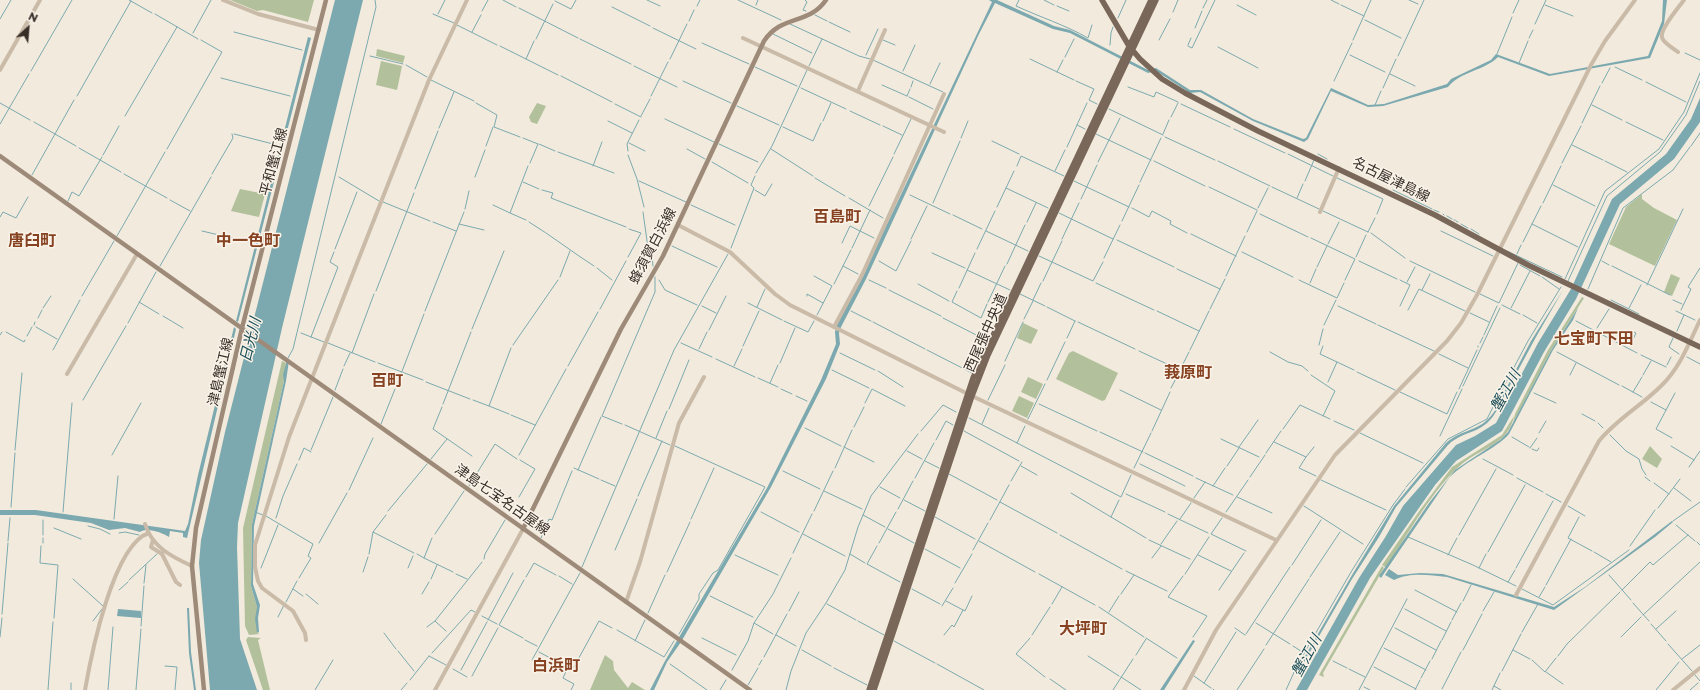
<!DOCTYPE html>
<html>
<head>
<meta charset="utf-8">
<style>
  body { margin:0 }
  #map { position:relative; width:1700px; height:690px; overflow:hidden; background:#f2eadc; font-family:Montserrat,sans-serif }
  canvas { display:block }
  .north { position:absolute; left:8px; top:8px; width:40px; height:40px; -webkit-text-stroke:3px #faf3e9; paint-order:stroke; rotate:26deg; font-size:11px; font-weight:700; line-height:16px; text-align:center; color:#372e28 }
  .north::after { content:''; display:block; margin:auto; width:14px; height:18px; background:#372e28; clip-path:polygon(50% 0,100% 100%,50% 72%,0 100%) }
</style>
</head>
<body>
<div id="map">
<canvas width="1700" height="690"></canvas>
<div class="north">N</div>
</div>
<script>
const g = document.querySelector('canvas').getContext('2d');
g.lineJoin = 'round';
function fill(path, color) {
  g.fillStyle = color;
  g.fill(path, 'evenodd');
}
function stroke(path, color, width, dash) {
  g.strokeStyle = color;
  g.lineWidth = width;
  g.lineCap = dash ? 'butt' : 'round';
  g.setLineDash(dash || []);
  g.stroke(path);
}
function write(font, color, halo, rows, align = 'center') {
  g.font = font + ' Montserrat,"Noto Sans JP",sans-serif';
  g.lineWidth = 3;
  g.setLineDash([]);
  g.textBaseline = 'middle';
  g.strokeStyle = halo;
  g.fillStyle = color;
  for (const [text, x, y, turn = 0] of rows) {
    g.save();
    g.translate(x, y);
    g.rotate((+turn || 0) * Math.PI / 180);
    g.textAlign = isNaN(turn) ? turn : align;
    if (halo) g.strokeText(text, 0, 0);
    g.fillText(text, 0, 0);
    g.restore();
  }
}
fill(new Path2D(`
  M230,0H314L308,22L263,10L257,11Z
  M377,49L405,56L403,63L376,56Z
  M381,61L402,66L397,90L376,85Z
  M537,103L546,106L537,124L531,122L529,117Z
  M240,189L265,194L259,217L231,211Z
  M1642,194V199L1654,208L1677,220L1655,266L1609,244L1626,207Z
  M1671,274L1680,278L1672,296L1664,292Z
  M1582,297L1584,298L1552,349L1513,423L1515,414L1548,350Z
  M1023,323L1038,330L1031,344L1017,338Z
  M1073,351L1118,373L1105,400L1102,401L1056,379L1069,353Z
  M282,361L286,363L284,381L252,524L251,586L257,607V633L260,634L249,635L245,626L243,528Z
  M1028,377L1043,384L1036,399L1021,392Z
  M1019,396L1034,403L1027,418L1012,411Z
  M1514,416C1509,443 1484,447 1463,463C1434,487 1408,534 1387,566L1385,567L1382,565L1420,510L1452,467L1502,435Z
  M1650,446L1662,459L1657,468L1642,459Z
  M1382,566L1384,568L1323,673L1324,677L1319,675Z
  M248,637L261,638L258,640L270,690H263L246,640Z
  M605,655L613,661L614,670L628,688L632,682L645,690H590Z`), '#b2c19c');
fill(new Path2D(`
  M335,0H363L282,328L238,523L237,547L240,639L257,690H210L199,563L201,540L225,432Z
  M989,0H997L1054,26L1070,30L1148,70L1156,68L1190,90H1201L1253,119L1303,139L1306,138L1335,80L1331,88L1368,105L1384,104L1447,84L1451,79L1491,60L1496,54L1550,74L1648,56L1662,21L1663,0H1667L1664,24L1650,58L1549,76L1498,57C1484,71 1461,71 1448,87L1383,106L1368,107L1331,91L1308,139L1304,142L1253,121L1200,92L1190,93L1156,71L1148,73L1070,33L1053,29L995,3L979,34L866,279L841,327L839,333L840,344L826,379L771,487L681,642L667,662L654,690H650L665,661L767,488L821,380L836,344L835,332L837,325L871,258L992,2Z
  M308,37L311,38L238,322L236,321Z
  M1700,98V122L1674,159L1620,204L1576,299L1544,352L1502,431L1456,461L1435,485L1370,578L1307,690H1296L1359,578L1386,536L1403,506L1456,445L1475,436L1496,423L1538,343L1571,289L1612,199L1666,154L1691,119Z
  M1563,290L1536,337L1500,404H1498L1531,341Z
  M1578,308L1573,320L1553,350L1509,434C1495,450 1466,460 1449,478L1387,569L1381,578L1379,576L1429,503L1455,470L1500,440L1508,432L1552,349Z
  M234,327L236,329L187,538L183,537V533L170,531L169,537C162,533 148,527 140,532L125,528L109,530L91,523L35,515H0V510H36L185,531L188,524L198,475Z
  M287,360L289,361L286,381L254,526L253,584L260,605L258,618L259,632L257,633L255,619L257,607L251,586L252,524L284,381L283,375Z
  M1497,407L1498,408C1484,436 1466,428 1448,445L1396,507L1379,537L1352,579L1303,664L1301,663L1352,575L1394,506L1446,443C1464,427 1483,433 1497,407Z
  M1672,521L1673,522L1655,537L1554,610L1447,577C1429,575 1410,572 1394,580L1385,575L1389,569L1398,575L1420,573L1443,574L1554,607L1585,587Z
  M187,608H189L191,652L196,690H194L189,653Z
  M118,609L141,611V618L117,616Z
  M1193,640L1195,641L1164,690H1160Z`), '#7ba9af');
stroke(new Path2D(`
  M129,0L152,13
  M503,0L516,7
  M647,0L660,6
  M738,0L781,20
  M805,0L807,2L803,10L806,11
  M1019,0L1016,6C1040,17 1065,25 1088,38L1092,25
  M1044,0L1054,5
  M1331,0L1339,4
  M1409,0L1418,4
  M555,1L571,9L576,0
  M756,5L758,0
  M1237,5L1256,15
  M1341,5L1364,16
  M1545,5L1573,16
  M697,6L700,0
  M1057,6L1069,11
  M612,7L650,26
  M519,8L578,38
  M1203,8L1207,0
  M482,11L488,0
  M1173,12L1178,0
  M1513,13L1519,0
  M155,14L198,39
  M433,14L454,23
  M438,14L445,0
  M815,15L827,21
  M1118,18L1126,0
  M0,19L11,0
  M1365,20L1401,38
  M689,21L694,10
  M829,22L850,32
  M790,24L859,56L870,59
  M1535,24L1546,0
  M457,25L497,45
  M653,28L696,49
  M1195,28L1202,11
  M234,32L302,50
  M472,32L481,15
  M193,33L211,0
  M773,34L812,53
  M1529,38L1533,30
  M536,39L553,4
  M580,39L631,64
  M883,40L895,45
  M1159,40L1170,19
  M1353,40L1371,0
  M702,43L749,64
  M1110,45L1111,33L1113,27
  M1188,45L1191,38
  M500,46L558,75
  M1188,46L1192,48L1215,0
  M1218,47L1258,68
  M1685,53L1700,60
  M1497,54L1512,17
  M866,55L878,29
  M1350,55L1385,72
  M370,56L403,64
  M1398,56L1424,0
  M1065,57L1074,39
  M526,59L534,41
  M670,59L687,24
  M1030,59L1074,80
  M873,60L943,92
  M1519,63L1528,41
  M406,65L427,77
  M634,66L677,87
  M809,66L822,39
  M755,67L797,86
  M1615,67L1642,80
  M31,71L72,0
  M903,71L915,45
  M1057,72L1063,60
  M1390,74L1415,86
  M561,76L612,102
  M221,78L290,96
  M431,80L474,101
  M683,81L731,103
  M1076,81L1094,89L1089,100L1097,104
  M1334,81L1352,43
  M1646,82L1686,102
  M1602,83L1610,68
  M930,84L940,63
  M882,85L907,96
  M911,87L913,81
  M1128,87L1154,97L1156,92L1178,102
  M801,88L846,109
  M1383,88L1396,59
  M77,96L131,1
  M651,96L668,62
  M907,96L910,89
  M909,97L933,109
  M0,103L30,120
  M476,103L497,115L494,127L520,137
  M615,104L641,117
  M1181,104L1230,127
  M1375,105L1381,91
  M1592,105L1622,120
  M737,106L779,125
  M1109,109L1163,135
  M850,111L880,125
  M125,116L177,27
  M641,116L650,99
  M1171,117L1178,103
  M665,119L714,142
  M608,121L632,133
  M823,121L831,103
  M34,122L76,146
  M1626,122L1663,140
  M1582,123L1600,86
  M0,124L29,74
  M1077,125L1085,129
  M883,126L902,135
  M783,127L813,141L821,123
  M439,128L454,92
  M1234,129L1285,153
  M234,134L277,145
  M1096,134L1151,160
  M1163,134L1169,120
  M1165,137L1215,160
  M523,138L538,144L530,163
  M961,138L968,121
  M992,141L1019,154
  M629,143L645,151
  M539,144L555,151
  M719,144L758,162
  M1572,145L1603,160
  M486,146L493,127
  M1691,146L1700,133
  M1067,147L1087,103
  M79,148L121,172
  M167,149L222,52L201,40
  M687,149L705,159
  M771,149L813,176
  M628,151L627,144L639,120
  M558,152L614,173
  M894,154L911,119
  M1288,154L1333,176
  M1318,154L1327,159
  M103,155L119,126
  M628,155L637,179L644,207
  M1154,161L1205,186
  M1218,161L1270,186
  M1605,161L1627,172
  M712,162L748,183
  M1098,162L1120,118
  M1562,163L1581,126
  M593,166L602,142
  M1017,166L1021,156L1064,176
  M1055,171L1065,150
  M756,173L772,146L807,70
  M124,174L167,198
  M212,174L233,138L232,134
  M32,175L74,100
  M339,177L379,201
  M475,177L485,150
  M815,178L845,196
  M1337,178L1383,199L1377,214
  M639,181L686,202
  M1074,181L1129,207
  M1305,181L1314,160
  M523,182L539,189
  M1140,182L1161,138
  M1553,185L1595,206
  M1209,187L1257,210
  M1272,187L1319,209
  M1006,188L1048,208
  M415,189L438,131
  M542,190L553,193L551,198L626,227
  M755,190L765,196L772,184
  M1393,190L1432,209
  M910,195L950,214
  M849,198L883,218
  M1297,198L1303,184
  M1081,199L1097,165
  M170,200L190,211
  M68,201L72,192L79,196L102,157
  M383,202L430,221
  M933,203L960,141
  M1543,203L1561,166
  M493,205L510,213
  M691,205L735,225
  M869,206L893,157
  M997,207L1014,171
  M1132,208L1149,217L1152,211L1171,221L1170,224L1187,233
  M1258,208L1268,188
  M465,209L469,191
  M1434,210L1439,212
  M1323,211L1368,232
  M643,212L648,248L652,256L653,266
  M1059,213L1113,239
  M1260,214L1308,237
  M1443,214L1444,215
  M953,215L982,229
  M1447,216L1452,219
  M0,217L3,212L16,218L28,197
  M526,220L510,213L528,166
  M1454,220H1455
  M1122,221L1139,185
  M1456,221L1458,222
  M433,222L456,231
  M529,222C552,236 572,252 594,266
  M1027,222L1036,203
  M459,224L484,230
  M1461,224L1468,228
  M1532,224L1578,247
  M1471,229L1479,234
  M202,231L253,243
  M986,231L1028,251
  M1441,231L1493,256
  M1247,232L1257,211
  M1368,232L1375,218
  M1371,233L1405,258
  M1191,234L1236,256
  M117,236L165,152
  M1311,238L1355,259L1345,280
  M911,239L927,206
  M1062,239L1079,203
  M1117,240L1174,267
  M1523,242L1541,206
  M842,243L850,226L874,238
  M1328,244L1339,222
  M672,246L717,267
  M731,248L754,188L751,185L755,176
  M852,248L870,210
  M335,249L357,192
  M977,249L995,211
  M1507,251L1562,277
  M1242,252L1293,277
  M932,253L965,268
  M1517,254L1521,245
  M1039,256L1093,281L1103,262
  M628,257L641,233L629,229
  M1356,257L1366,235
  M1104,258L1120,225
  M879,261L896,271L911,241
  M1359,261L1397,279
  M1410,261L1475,292
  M1602,261L1609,265
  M1007,264L1025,225
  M1520,265L1540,276
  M160,266L211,177
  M843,266L858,274
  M1612,266L1670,295
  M1317,267L1327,246
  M597,268L612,280
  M1177,269L1220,289
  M967,270L1010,290
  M814,276L832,286L817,315
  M1226,276L1245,236
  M560,277L570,251
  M1542,277L1559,289
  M1565,279L1605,191L1659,149L1684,112L1700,73
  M659,280L665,290L697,305
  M869,280L886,288
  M1299,280L1337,298L1344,283
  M1400,280L1410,285L1400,306
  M1043,281L1062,241
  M1568,281L1607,196L1660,152L1686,115L1700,81
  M1407,282L1415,267
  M1096,283L1154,310
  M1310,283L1316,269
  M834,284L851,250
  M918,284L949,301
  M1647,285L1683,209
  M959,288L975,253
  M1588,289L1623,208L1673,170L1690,147
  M889,290L941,316
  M1422,290L1430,274
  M376,291L414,193
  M957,291L952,302L981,318L987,304
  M1020,294L1045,306
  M1480,294L1499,303L1518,263
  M82,296L114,241
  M807,296V294L823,303
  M1033,300L1041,283
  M1611,300L1639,314
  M1673,300L1682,304
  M139,302L159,314
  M988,302L1005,266
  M748,303L782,320
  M1502,305L1520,314
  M702,306L716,313
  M1338,306L1376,324
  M757,307L765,289
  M1047,307L1075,321
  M43,308L51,296
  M1511,308L1530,271
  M1629,308L1641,285
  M600,309L626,261
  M1210,309L1225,279
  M1408,310L1419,289L1465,311
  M1681,310L1691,289L1688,287L1700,268
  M425,311L464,212
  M851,311L871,321
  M1157,311L1199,331
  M1676,311L1695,320
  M1470,313L1489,322
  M1523,315L1537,323
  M163,316L183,328
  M38,318L42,310
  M943,318L986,340
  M1024,319L1033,301
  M784,321L808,332L814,321
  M1576,321L1637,353
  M873,322L925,349
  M1078,322L1135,349
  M128,323L156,272
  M34,325L35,322
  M1324,325L1336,300
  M1378,325L1434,351
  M36,327L57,339
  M1597,328L1609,309
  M472,329L504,251
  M709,330L726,296
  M1677,331L1684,315
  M6,332L24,342L25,340
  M301,333L324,342
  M0,335L2,332
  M1484,335L1497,306
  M27,336L32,327
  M311,337L338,267L330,262L334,252
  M1067,338L1075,321
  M1673,338L1669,347L1679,354
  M328,343L375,362
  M681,343L712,357
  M1480,343L1483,337
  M513,345L558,280
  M1319,345L1323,329
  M743,346L759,311
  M1323,346L1320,354L1337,362L1328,382
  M1630,346L1636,333L1634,332
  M1478,347V346
  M699,349L707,332
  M53,350L80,300
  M927,350L972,373
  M1190,350L1209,311
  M1139,351L1180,370
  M1270,352L1288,362L1302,366L1308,371
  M1557,352L1619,385
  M352,353L374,294
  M840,353L875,370
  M1439,354L1468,368
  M1641,355L1666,367
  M1687,357L1700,364
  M288,358L293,349L376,7L375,0
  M716,359L755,377
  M1005,361L1023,322
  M1337,362L1354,370
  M378,363L423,380
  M780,363L795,328
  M1667,365L1671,357
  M344,366L350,353
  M568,366L598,312
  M734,366L742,349
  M1181,368L1189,352
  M832,370L869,388
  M878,371L903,387
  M1357,372L1395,390
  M1311,375L1335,391L1323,416
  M1570,375L1576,363
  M1643,375L1651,361
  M758,378L778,387
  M1047,380L1065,342
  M426,382L470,399
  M770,383L778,365
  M1463,386L1500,308
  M1622,386L1642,397
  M396,387L424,314
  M1171,388L1180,371
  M781,389L792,394
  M1459,389L1477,350
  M335,390L343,369
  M1120,390L1161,410
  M1400,392L1447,414L1457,392
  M1633,392L1642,377
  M1534,393L1556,403
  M796,396L807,401
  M83,400L126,326
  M473,400L489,406L511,348
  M988,400L1005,365
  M1651,402L1666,410
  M865,403L872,389L905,406
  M1495,403L1528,341L1561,287
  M443,404L471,332
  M1039,404L1097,431
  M489,406L509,414
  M442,407L433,429L472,456
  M669,409L689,360
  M1582,414L1595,421
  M511,415L535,425
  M969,418L1121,497L1131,475
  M1028,419L1045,384
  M1334,421L1354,430
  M1598,423L1603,428
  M381,424L395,389
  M622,424L602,416L655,292V277
  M982,424L989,408
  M625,425L670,445
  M854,427L864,407
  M805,428L841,446
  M1283,429L1300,405L1330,419
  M921,431L943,405L956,412
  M964,431L1019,461
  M1152,431L1170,392
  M1100,432L1143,452
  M1360,433L1423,463
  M1539,433L1546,421
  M1610,435L1626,451L1639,459L1642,469L1646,475
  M1440,436L1462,389
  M1512,437L1529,447
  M656,438L667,411
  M1672,438L1656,429L1675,393
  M1221,439L1259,457
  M936,440L946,421L953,425
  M1274,442L1306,457L1299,468L1316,476
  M1017,443L1025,426
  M675,446L765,487L718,570L713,573L699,594V599L679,634
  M1671,446L1694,460
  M844,447L874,462
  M1239,447L1258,420
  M1530,448L1537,438
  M1532,449L1537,451L1539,448
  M15,450L22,373
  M311,450L333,397
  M907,451L922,459
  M1145,453L1193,476
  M1266,453L1281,431
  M112,455L141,403
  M519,455L566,369
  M1306,457L1314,447
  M431,459L447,439
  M1483,459L1513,475
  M299,460L304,448L311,452
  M925,461L939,468
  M1140,464L1185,486
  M1021,466L1037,475
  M1227,466L1239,448
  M1689,467L1700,451
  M574,468L599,479
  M835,468L852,430
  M1134,468L1151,433
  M578,470L601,417
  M783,471L820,489
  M949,474L997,500
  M1250,477L1265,455
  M1645,477L1650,481
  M915,478L934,443
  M1196,478L1233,495
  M1517,478L1543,492
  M601,480L615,486
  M1321,480L1386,510
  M1011,481L1022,462
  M1654,483L1669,494
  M469,486L495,444L517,459
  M1213,486L1225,468
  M880,487L900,498
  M1406,487L1448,439L1487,419L1494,405
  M1674,488L1691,501
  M349,490L373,438
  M824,491L862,509
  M1071,493L1146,538
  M1126,494L1165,512
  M1546,494L1561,502
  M638,496L662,441
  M519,497L535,469L520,460
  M1237,497L1272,513
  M1194,498L1205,482
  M904,500L925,511
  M1000,502L1057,533
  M1304,506L1363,544
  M1568,506L1585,516
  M11,507L15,453
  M1658,508L1680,479
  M898,509L913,481
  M388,511L427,464
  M814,511L833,471
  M63,512L72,403
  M255,512L263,515
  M761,512L799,532
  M1226,512L1248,480
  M1168,514L1208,533
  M863,515L885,527
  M266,516L313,544L308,556L311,558L299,578
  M935,517L975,539
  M1111,517L1119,500
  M1579,517L1568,538L1592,551
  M276,518L283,496L297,464
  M1222,518L1211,534L1246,551
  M114,519L118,476
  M691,519L714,468
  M1180,519L1191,503
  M43,520V535
  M990,520L1009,485
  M1673,521L1700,502
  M1676,525L1695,541
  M88,526L100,529L110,534
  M54,528L81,539
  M888,529L914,543
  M373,532L386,515
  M119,533L125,532L139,535
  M435,534L464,491
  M803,534L845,556
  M1060,535L1122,569
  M1459,535L1496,469
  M1408,537L1473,565L1516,586
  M541,538L549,519L552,520L572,471
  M1149,540L1190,559
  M8,541L10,518
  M979,541L1035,572
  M1697,542L1700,545
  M43,543V538
  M319,543L347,493
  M879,543L896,512
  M1161,544L1177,521
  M41,546L40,563L58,565L54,618
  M877,546L867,564L900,582
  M1630,546L1655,510
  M925,549L960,568
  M615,550L637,499
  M973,550L988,523
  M1488,552L1525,485
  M1594,552L1611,562
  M793,553L812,514
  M369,554L373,532L414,553
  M417,554L424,558L432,538
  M850,554L865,563
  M735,555L778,575
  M1198,555L1231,571
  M1448,555L1457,538
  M424,558L453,572
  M1152,558L1161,546
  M484,559L485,554L505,520
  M1292,565L1321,520
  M582,567L674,350L728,254
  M261,568L278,525
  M408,568L413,556
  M1479,568L1486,554
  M1516,568L1553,501
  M1126,571L1167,591
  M363,572L368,557
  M667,572L690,522
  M456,574L467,579
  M1039,574L1095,605
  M1185,574L1209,537
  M1609,575L1631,600
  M559,576L572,584
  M1183,576L1168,597L1207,616L1193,637
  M526,577L534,563L556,575
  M1310,577L1340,532
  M73,579L103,606
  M431,579L437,565
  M129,580L157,554
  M1508,582L1515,570
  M144,583L146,565
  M955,583L972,554
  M1546,585L1571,539
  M293,589L303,596
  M912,589L940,604
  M1522,589L1553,605L1629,550
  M119,590L128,582
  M1219,590L1244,553
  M1415,590L1457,612
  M1622,590L1650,562L1653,565L1688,535
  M306,594L318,604
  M422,594L429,582
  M1121,594L1134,575
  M710,596L753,617
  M1539,597L1545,587
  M946,601L965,611L972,596
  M1463,601L1471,585
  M286,602L297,581
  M1633,603L1649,621
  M827,604L856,620
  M1052,604L1062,587
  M942,606L953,588
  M1099,607L1144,637
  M1405,609L1446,631
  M789,611L799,592
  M1483,611L1494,592
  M1109,612L1119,596
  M648,613L665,575
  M2,614L8,543
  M1643,615L1700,562
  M482,616L497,624
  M278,617L284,605
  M488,620L513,573
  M1452,620L1461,603
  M93,621L102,609
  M858,621L884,635
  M754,623L773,594L791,558
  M1256,623L1290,644
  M1651,624L1666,641
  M141,626L144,586
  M427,627L435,621
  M1235,628L1245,635
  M1395,628L1436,650
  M1656,629L1676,611
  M617,630L664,657L674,641
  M446,631L435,621L482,562
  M1522,632L1538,604
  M384,633L396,649
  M1246,634L1290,567
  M776,635L796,646
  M944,635L952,625L954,627L963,610
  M1032,635L1050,607
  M0,637L2,618
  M1621,637L1641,617
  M523,638L499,625L524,580
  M702,638L736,655
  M1030,638L1016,654L1045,677
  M1146,638L1177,658
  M525,640L537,646
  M1442,640L1451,622
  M635,641L645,620
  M894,641L935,663
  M1668,644L1692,671
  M1266,645L1309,579
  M1293,646L1304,653
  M1384,648L1426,670
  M802,650L831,666
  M1463,650L1482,614
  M1513,650L1530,659
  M398,651L414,671
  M539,652L554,660
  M432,653L471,610L475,612
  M1136,655L1146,639
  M429,656L446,665
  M1088,656L1119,676
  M1558,656L1567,644L1620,592
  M764,657L787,614
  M1432,659L1441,641
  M1682,659L1700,645
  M532,660L580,573
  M1532,660L1545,672L1556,658
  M557,661L573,670
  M1333,661L1347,668
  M1299,662L1351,572L1393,505L1405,489
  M670,664L707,690
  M937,664L984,690
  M759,665L762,660
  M165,666L177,667L175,690
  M568,667L563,678L574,684L571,690
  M574,667L599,621L612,628
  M1374,667L1416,689
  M834,668L867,685
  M453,669L467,677
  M1349,669L1365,677
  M461,670L487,622
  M732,670L748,641L754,623L773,634
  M1502,671L1521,634
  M1546,672L1563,684
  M1695,675L1700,681
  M472,676L498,628
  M1194,676L1211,688
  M1121,677L1141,690
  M1421,678L1430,661
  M1050,679L1066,690
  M410,680L429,656
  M1204,683L1236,632
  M748,685L758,668
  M1494,686L1501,690
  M1364,687L1370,690
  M1213,689L1214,690
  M1442,689L1461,652
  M48,690L53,622
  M71,690V683
  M108,690L113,627
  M136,690L141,629
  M315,690L333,660
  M401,690L407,683
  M720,690L726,680
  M786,690L791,671L806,633L826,603L845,570L858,527L871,496L918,434
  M1113,690L1133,659
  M1237,690L1264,649
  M1286,690L1296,668
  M1359,690L1407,599
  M1415,690L1420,680
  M1492,690L1500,673
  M1656,690L1679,662
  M1690,690L1698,683`), '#7ba9af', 1);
stroke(new Path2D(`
  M223,0L258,14L319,30
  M743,38L944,132
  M1678,52C1674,49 1662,42 1662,37C1660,29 1679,7 1684,0
  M0,70L40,0
  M858,91L885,30
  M1320,212L1339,168
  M678,225L730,252L775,294L790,305L972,396L1276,540
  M834,327L862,275L944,94
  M67,374L137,254
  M145,524C152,547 172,557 192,566
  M153,540L151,547L162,554L176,582L180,585
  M1516,595L1599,441C1617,419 1641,406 1661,386C1680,368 1689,343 1700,320
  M626,602L640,562L679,423L704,377
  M306,640L305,633L293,611L262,588L258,581L255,567V545L289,437L357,263L429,80L467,0
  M85,690C91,656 113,544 149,533
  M435,690L523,529
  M1184,690L1216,630L1335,455L1447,341L1461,323L1477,295L1591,65L1605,41L1635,0
  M1673,690L1700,668`), '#cabba8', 4);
stroke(new Path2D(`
  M0,156L750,690
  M523,529L621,329L663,256L764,41C782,14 809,25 826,0
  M204,690L192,566L196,528L242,328L326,0`), '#9e8a79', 4.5);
stroke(new Path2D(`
  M1102,0L1129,46L1140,59L1162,79L1185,93L1258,131L1435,215L1528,265L1700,347
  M869,690L973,378L1151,0
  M874,690L972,396L988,355L1156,0`), '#796759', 5.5);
write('14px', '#372e28', '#faf3e9', [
  ["平和蟹江線",274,162,-75],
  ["名古屋津島線",1391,180,26],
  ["蜂須賀白浜線",653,246,-62],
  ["西尾張中央道",986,333,-66],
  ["津島蟹江線",221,372,-77],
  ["津島七宝名古屋線",502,500,35]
]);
write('italic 15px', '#1e5059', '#faf3e9', [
  ["日光川",251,340,-76],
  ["蟹江川",1506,391,-61],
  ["蟹江川",1307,656,-61]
]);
write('bold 16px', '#864221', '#faf3e9', [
  ["百島町",837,217],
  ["唐臼町",32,241],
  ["中一色町",248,241],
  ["七宝町下田",1594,339],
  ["莪原町",1188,373],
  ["百町",387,381],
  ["大坪町",1083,629],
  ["白浜町",556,666]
]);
</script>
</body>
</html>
